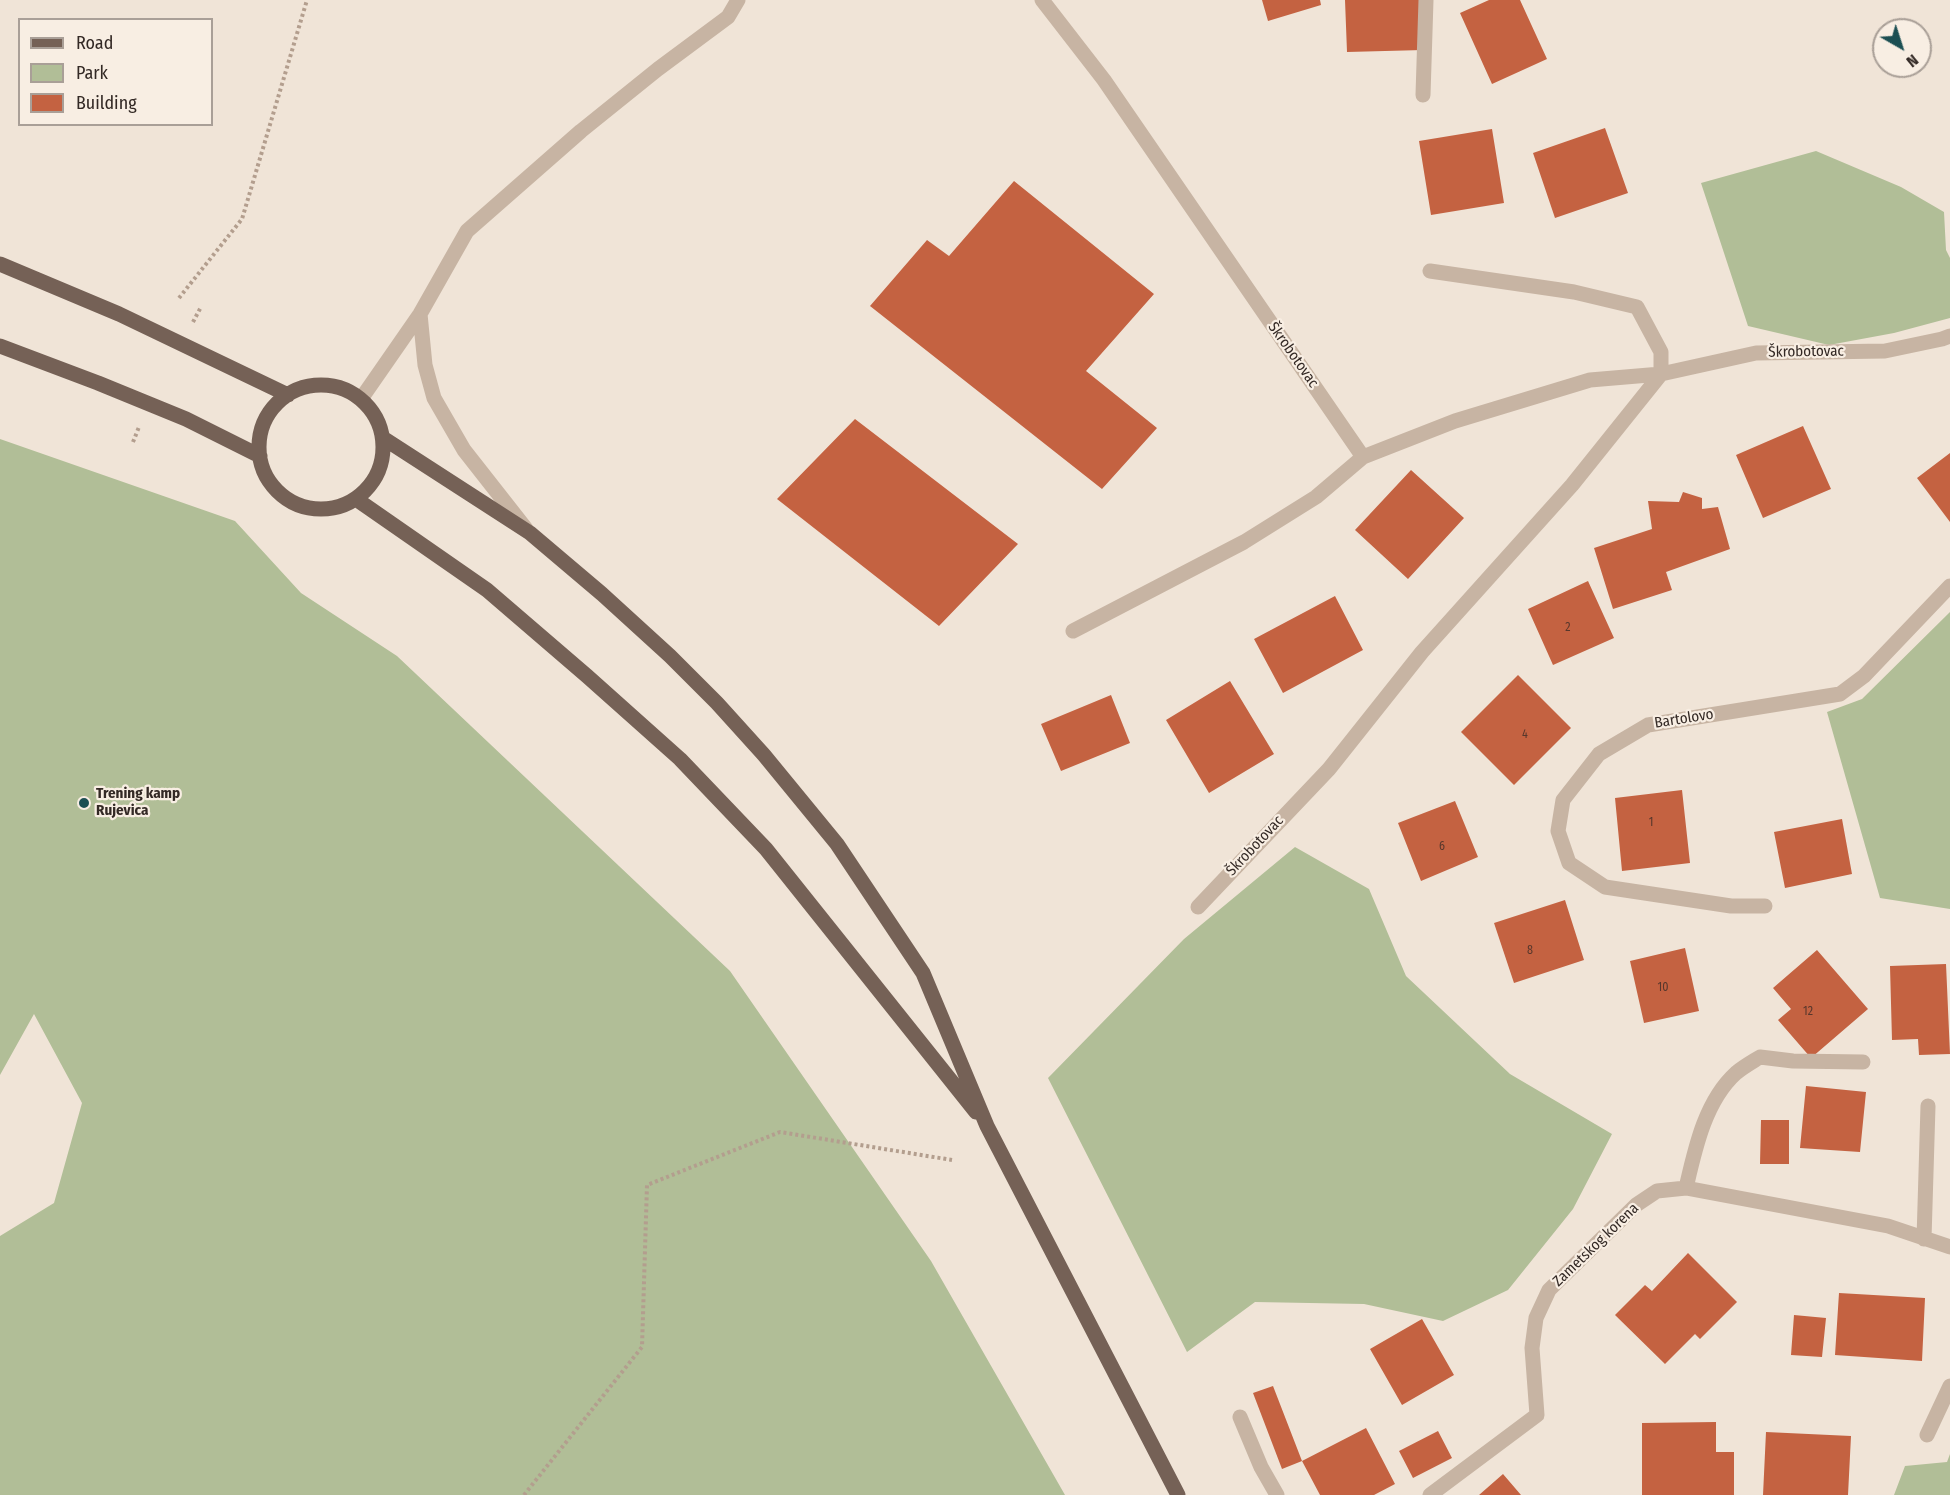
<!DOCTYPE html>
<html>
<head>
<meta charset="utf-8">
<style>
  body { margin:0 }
  #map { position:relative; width:1950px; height:1495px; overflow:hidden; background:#f0e4d7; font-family:"Fira Sans Condensed",sans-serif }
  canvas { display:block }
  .legend { position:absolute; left:18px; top:18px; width:195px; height:108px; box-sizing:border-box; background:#f8eee3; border:2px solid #a99f97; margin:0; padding:8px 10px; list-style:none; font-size:18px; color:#332925 }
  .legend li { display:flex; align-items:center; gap:12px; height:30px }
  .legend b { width:30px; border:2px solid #a99f97 }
  .north { position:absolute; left:1872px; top:18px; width:60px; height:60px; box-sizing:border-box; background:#f8eee3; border:2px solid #a99f97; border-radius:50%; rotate:141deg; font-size:16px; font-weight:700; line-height:24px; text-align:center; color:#332925 }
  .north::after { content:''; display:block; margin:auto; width:21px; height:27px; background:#1c4f53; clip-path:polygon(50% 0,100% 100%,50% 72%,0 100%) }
</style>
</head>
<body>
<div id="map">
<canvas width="1950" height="1495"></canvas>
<ul class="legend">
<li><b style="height:8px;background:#756156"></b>Road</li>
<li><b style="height:16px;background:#b1be97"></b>Park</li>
<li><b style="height:16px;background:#c46241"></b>Building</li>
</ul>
<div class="north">N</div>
</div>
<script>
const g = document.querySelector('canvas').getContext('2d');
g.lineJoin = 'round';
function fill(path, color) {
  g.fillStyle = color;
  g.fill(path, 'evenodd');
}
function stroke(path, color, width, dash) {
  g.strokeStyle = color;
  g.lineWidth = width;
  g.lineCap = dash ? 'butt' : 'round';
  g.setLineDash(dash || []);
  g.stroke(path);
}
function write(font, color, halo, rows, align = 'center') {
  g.font = font + ' "Fira Sans Condensed",sans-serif';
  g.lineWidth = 4.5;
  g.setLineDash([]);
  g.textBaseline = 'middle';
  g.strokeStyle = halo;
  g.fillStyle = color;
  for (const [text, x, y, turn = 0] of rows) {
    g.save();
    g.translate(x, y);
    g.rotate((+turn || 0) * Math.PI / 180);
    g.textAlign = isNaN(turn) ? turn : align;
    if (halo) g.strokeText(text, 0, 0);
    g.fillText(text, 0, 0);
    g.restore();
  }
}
fill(new Path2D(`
  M1816,151L1901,187L1944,212L1946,250L1950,258V318L1894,333L1829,345L1748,326L1701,183Z
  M0,439L235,521L301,593L397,656L730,971L931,1261L1065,1495H0V1236L54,1203L82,1103L34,1014L0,1075Z
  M1950,612V909L1880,898L1827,712L1862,699Z
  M1295,847L1369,889L1406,976L1510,1074L1612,1134L1573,1209L1508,1290L1443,1321L1364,1304L1255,1302L1187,1352L1048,1078L1184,939Z
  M1950,1454V1495H1894L1905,1466L1947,1462Z`), '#b1be97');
fill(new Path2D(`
  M1262,0H1320L1321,5L1268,21Z
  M1345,0H1421L1423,50L1347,52Z
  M1489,0H1520L1547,59L1492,84L1460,13Z
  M1605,128L1628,193L1555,218L1533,153Z
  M1492,129L1504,203L1431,215L1419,141Z
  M1014,181L1154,294L1086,371L1157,428L1102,489L870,306L927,240L949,256Z
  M855,419L1018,544L939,626L777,499Z
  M1803,426L1831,489L1763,518L1736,455Z
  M1950,453V522L1917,478Z
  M1411,470L1464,518L1408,579L1355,530Z
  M1683,492L1702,498V509L1718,507L1730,549L1666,572L1672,590L1613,609L1594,548L1652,529L1648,501L1679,502Z
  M1588,581L1614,638L1553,665L1528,609Z
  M1335,596L1363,650L1283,693L1254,639Z
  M1518,675L1571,728L1514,785L1461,732Z
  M1230,681L1274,754L1209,793L1166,720Z
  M1111,695L1130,743L1061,771L1041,724Z
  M1682,790L1690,863L1622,871L1615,798Z
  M1455,801L1478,857L1421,881L1398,823Z
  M1842,819L1852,874L1785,888L1774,832Z
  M1565,900L1584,960L1514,983L1494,923Z
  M1685,948L1699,1011L1644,1023L1630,961Z
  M1817,950L1868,1009L1811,1058L1778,1020L1791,1009L1773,988Z
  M1946,964L1950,1054L1919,1055L1918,1039L1892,1040L1890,966Z
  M1806,1086L1866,1092L1860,1152L1800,1148Z
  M1761,1120H1789V1164H1760Z
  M1688,1253L1737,1302L1700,1339L1695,1334L1665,1364L1615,1315L1645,1285L1652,1291Z
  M1839,1293L1925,1298L1922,1361L1835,1355Z
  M1794,1315L1826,1318L1822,1357L1791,1355Z
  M1422,1319L1454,1375L1402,1405L1370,1349Z
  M1273,1386L1302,1461L1366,1428L1395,1484L1374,1495H1320L1302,1461L1282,1469L1253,1393Z
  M1716,1422V1452H1734V1495H1642V1423Z
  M1438,1431L1452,1458L1413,1478L1399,1451Z
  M1766,1432L1851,1436L1848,1495H1763Z
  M1503,1474L1521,1495H1479Z`), '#c46241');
stroke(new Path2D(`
  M179,298L242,219L307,0
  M193,322L201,307
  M133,442L139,427
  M524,1495L642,1347L647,1185L780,1132L952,1160`), '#b39e8e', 4, [3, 3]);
stroke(new Path2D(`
  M1042,0L1104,80L1363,457L1455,421L1590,380L1661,374L1756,353L1885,351L1942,339L1950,336
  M1423,95L1426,0
  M420,314L425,365L434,398L464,450L526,529
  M361,399L420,314L467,231L581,131L658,69L728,17L738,0
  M1073,631L1244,542L1316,497L1363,457
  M1765,906H1731L1605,887L1569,863L1558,831L1563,800L1599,754L1648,725L1840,694L1864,676L1950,586
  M1198,907L1329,769L1422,652L1572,485L1661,374V352L1637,307L1574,292L1430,271
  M1686,1188C1695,1149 1705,1101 1736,1073C1743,1067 1752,1062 1760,1057L1793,1061L1863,1062
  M1924,1239L1928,1106
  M1240,1417L1261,1467L1277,1495
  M1927,1435L1950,1386
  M1430,1495L1537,1415L1532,1348L1536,1318L1549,1290L1636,1205L1657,1191L1686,1188L1888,1226L1950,1247`), '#c7b4a3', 15);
stroke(new Path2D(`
  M0,264L119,314L288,395
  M0,346L98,383L186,419L260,456
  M259 447a62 62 0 1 1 124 0a62 62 0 1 1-124 0Z
  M383,438L530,533L602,594L670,656L717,703L764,755L837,844L923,973L987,1126L1178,1495
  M356,499L487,590L587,676L680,759L766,849L976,1112`), '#756156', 15);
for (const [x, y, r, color] of [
  [84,803,6,"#1c4f53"]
]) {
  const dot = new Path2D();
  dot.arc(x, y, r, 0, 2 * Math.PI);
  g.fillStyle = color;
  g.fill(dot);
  stroke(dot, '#f8eee3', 2);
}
write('12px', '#57372c', null, [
  ["2",1568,628],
  ["4",1525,735],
  ["1",1651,823],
  ["6",1442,847],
  ["8",1530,951],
  ["10",1663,988],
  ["12",1808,1012]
]);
write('15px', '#332925', '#f8eee3', [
  ["Škrobotovac",1806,352,-1],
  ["Škrobotovac",1293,355,55],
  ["Bartolovo",1684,719,-9],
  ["Škrobotovac",1255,846,-47],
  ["Zametskog korena",1596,1245,-44]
]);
write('bold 15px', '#332925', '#f8eee3', [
  ["Trening kamp",96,794],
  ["Rujevica",96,811]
], 'left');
</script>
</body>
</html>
